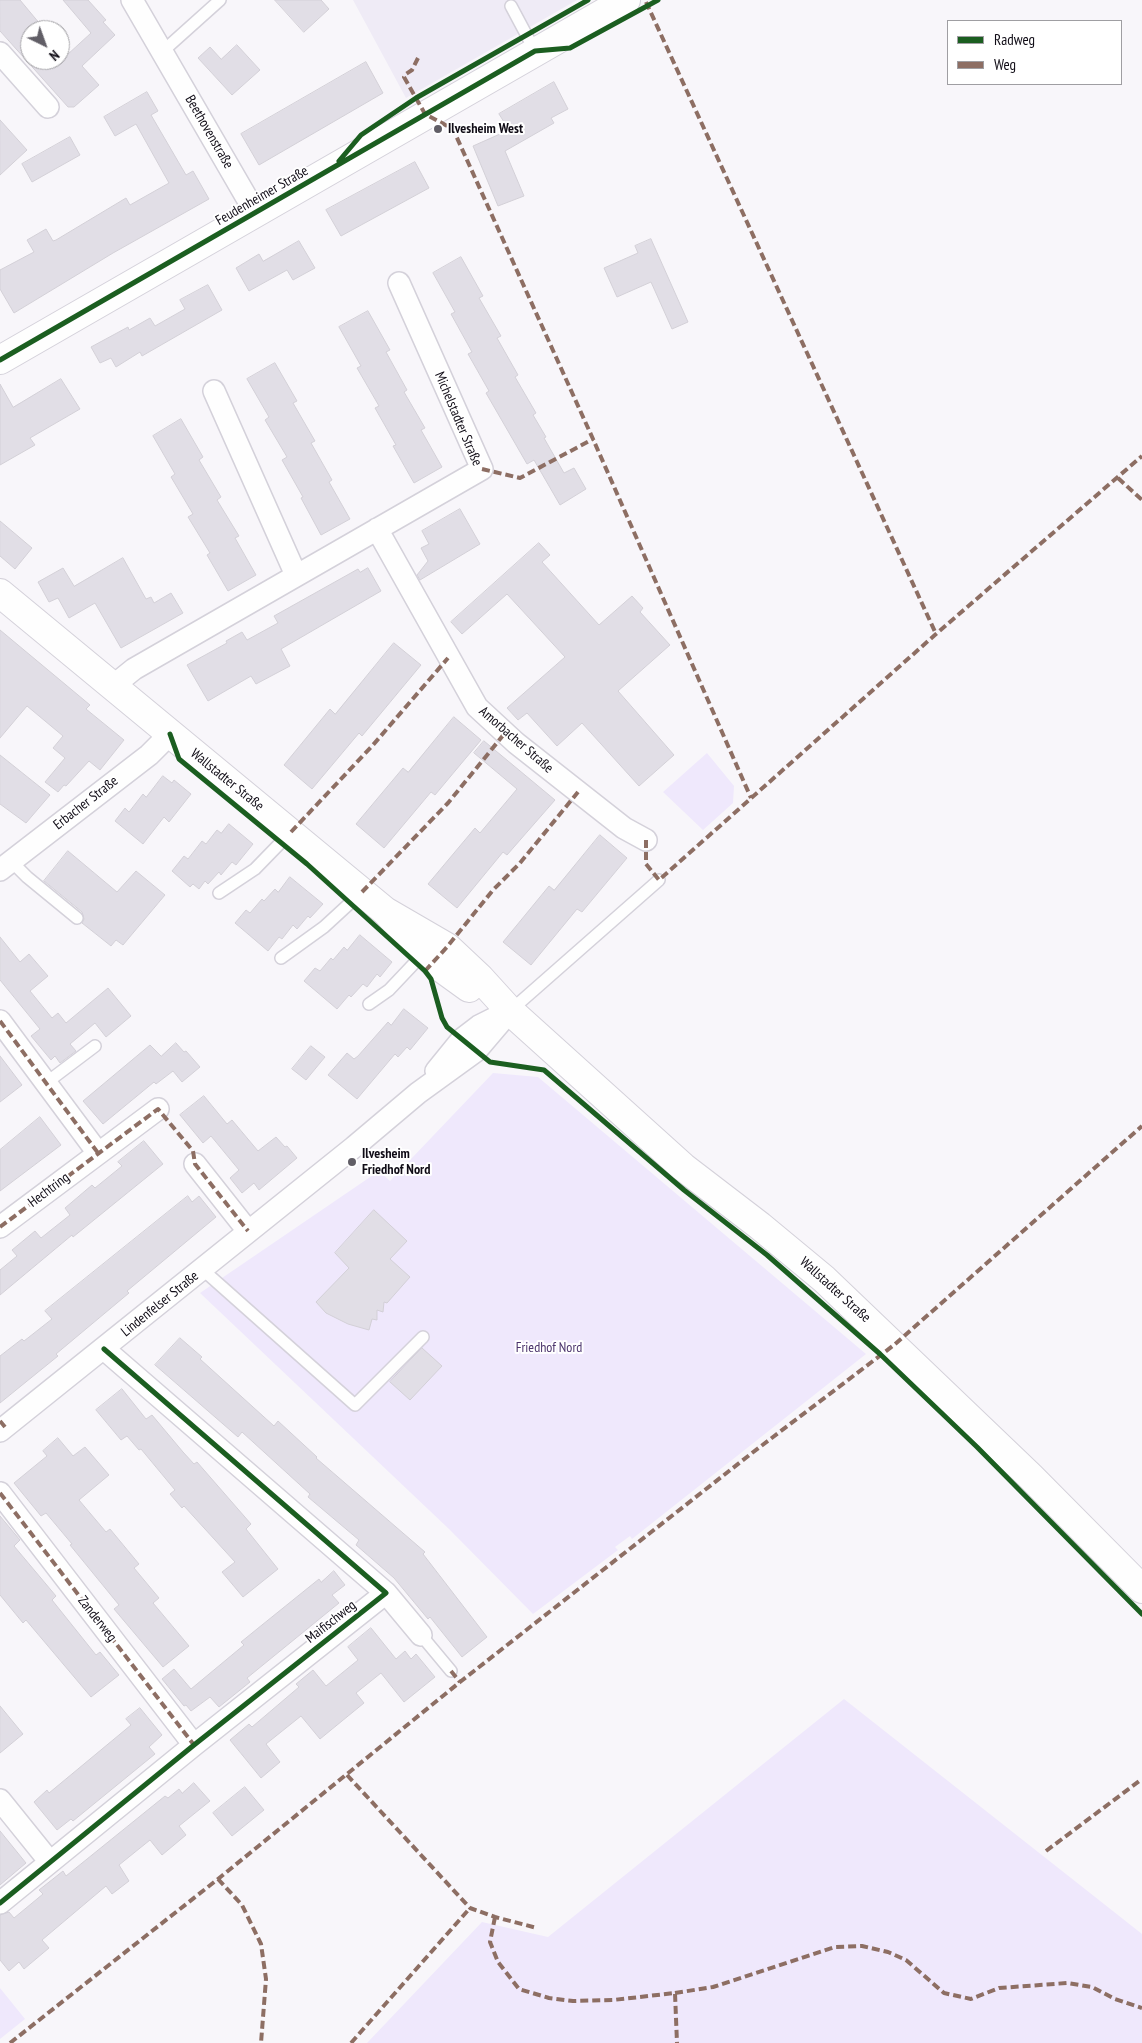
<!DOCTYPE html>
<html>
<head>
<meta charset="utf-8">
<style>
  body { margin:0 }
  #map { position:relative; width:1142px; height:2043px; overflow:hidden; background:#f8f6fa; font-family:"PT Sans Narrow",sans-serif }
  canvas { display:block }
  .legend { position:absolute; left:947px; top:20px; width:175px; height:65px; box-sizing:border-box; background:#fff; border:1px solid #9f9ea2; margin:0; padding:6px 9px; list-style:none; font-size:15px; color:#100c16 }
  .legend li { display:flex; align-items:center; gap:10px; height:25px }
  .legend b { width:25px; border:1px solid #9f9ea2 }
  .north { position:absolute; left:20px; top:20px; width:50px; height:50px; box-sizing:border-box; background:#fff; border:1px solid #9f9ea2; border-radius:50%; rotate:138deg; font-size:14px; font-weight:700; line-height:20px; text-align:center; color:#100c16 }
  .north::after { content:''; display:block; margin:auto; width:18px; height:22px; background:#615e66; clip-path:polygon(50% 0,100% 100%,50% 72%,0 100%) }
</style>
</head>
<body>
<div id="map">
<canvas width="1142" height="2043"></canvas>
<ul class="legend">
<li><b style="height:6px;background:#1b5e20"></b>Radweg</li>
<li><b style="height:6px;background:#8d6e63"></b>Weg</li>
</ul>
<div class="north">N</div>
</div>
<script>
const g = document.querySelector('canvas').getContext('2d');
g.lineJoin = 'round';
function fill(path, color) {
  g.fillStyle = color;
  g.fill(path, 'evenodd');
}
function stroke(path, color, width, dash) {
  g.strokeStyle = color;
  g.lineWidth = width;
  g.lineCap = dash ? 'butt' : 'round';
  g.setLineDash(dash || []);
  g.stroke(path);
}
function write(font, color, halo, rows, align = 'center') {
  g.font = font + ' "PT Sans Narrow",sans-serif';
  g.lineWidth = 4;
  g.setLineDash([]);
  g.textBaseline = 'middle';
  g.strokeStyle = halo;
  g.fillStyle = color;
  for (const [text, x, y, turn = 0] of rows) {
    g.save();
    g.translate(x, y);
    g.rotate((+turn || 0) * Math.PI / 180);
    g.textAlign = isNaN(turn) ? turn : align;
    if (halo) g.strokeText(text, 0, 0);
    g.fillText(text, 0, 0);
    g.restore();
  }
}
fill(new Path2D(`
  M353,0H577L406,98Z`), '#efebf6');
fill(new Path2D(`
  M707,753L734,786L733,803L703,830L663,792Z
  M493,1073L538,1077L866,1354L632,1539L630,1536L615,1547L618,1550L533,1614L449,1529L200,1293L379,1171L390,1181Z
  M844,1699L1142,1934V2043H367L482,1922L548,1937Z
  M0,1988L25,2019L0,2039Z`), '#efe8fc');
const building = new Path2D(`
  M0,0H20L45,30H30V60H60V47L67,55L91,33L63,0H88L106,20L103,22L115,35L82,66L99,85L74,107H68L0,31Z
  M275,0H321L329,9L304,32Z
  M237,45L260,70L232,95L198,58L210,47L221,59Z
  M366,62L383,93L259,165L241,134Z
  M554,82L568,109L551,118L554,123L505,151L524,196L498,206L473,146L509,130L499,114Z
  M147,92L158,111L151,115L186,175L193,171L209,199L113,253L14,313L0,289V270L34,252L27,240L46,229L53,241L56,240L126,198L130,205L169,183L136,124L115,136L104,117Z
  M0,120L27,150L0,175Z
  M70,137L80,155L32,182L22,164Z
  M415,162L429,188L341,236L326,210Z
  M651,239L688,322L672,329L651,282L617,297L604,268L638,253L635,246Z
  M299,241L315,268L293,280L287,270L249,291L236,268L259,254L263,261Z
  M461,257L483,296L479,298L501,336L497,338L518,375L515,377L536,413L533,415L546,437L544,438L564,473L574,468L586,489L560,505L534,460L527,464L486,393L489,391L468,354L472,352L451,314L455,312L433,273Z
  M208,285L222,310L142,356L140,352L116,367L111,358L100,363L91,347L128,327L129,330L150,318L155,326L185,309L180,300Z
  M368,311L390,350L386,352L407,390L404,392L425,428L421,430L442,467L414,483L393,446L396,445L375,408L379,406L357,368L361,366L339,327Z
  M275,363L297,401L293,403L315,441L311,443L332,480L329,482L350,519L321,535L301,498L303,497L282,460L287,457L265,420L269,417L247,379Z
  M61,379L80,409L30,438L35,445L0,465V384L13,407Z
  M181,419L203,457L199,460L221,497L217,500L239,536L235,538L256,575L228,591L207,555L210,553L188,517L193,514L171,477L175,474L153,436Z
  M460,509L480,544L420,580L417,575L428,561L421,548L429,544L422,531Z
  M0,521L32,548L15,569L0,556Z
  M539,543L550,555L542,562L599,625L632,596L643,608L640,612L670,645L618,691L674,755L639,786L582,723L557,746L527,713L518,720L507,708L565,657L507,594L462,634L451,622Z
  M123,558L146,599L151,597L154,603L171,593L183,613L121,648L95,603L69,618L58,598L49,602L38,582L63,568L74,586Z
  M368,568L381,591L281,649L290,666L256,684L251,676L208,701L187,665L227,643L226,641L242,632L247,640L278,623L274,616L358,569L360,572Z
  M0,630L90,705L86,709L124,740L100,770L89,761L66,786L64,785L58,792L45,782L65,758L53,748L63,736L27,706L0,738Z
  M394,643L421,665L362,736L359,733L312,789L284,765L330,709L335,714Z
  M454,717L481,740L435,795L431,792L384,848L356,824L403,768L408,772Z
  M484,741L555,800L507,855L503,852L457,908L428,884L475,828L480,833L517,789L474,753Z
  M0,755L50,795L26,823L0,804Z
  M163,776L172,783L174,780L191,794L169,822L164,817L143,844L115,821L125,808L129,812L143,794L146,797Z
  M229,824L253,844L236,865L232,862L221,875L219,872L208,884L205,881L199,889L193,884L190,887L172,871L184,856L188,859L202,841L206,844L217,830L221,833Z
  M600,835L627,858L582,912L577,909L531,965L503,942L549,886L554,890Z
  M68,851L117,892L136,871L165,895L123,945L116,940L111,946L82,923L84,919L82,912L44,881Z
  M290,877L323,904L310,918L308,916L297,929L293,925L282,939L279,937L268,951L235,923L246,910L250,913L262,899L264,901L275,889L278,892Z
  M360,935L392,962L380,977L377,974L367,987L363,984L351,997L349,995L337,1009L304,981L315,968L320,971L331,958L333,960L344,947L347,950Z
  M0,937L20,962L29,954L48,976L30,991L52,1018L58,1013L66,1023L108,988L131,1016L106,1037L95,1023L70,1044L76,1051L60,1063L55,1056L51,1060L31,1036L40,1029L0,980Z
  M404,1009L428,1028L410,1050L407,1047L398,1057L395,1054L357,1099L328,1075L347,1053L354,1059L358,1056L388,1022L391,1025Z
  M176,1043L184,1052L186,1051L200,1067L182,1082L173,1071L156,1084L154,1082L103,1124L83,1101L150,1045L161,1056Z
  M311,1046L325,1057L306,1080L292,1069Z
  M0,1056L22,1085L0,1102Z
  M204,1096L227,1124L232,1120L258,1151L276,1137L285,1147L287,1146L297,1158L259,1190L254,1183L242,1193L230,1178L239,1170L211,1136L203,1143L180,1115Z
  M40,1117L61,1145L0,1191V1150Z
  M144,1141L163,1164L73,1237L72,1235L0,1295V1270L17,1256L12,1250L35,1231L41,1238L70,1215L65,1208L92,1185L95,1188L122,1166L118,1162Z
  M188,1196L192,1202L199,1196L216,1217L127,1291L129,1293L56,1354L58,1356L0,1403V1356L22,1339L24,1341L52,1319L45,1311Z
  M374,1210L407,1241L390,1259L410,1277L387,1303L384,1302L383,1312L377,1310V1320L372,1319L369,1330L348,1324L326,1313L316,1302L349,1268L335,1253Z
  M180,1338L202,1357L200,1359L274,1426L278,1421L317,1457L316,1458L425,1552L423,1554L487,1637L462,1657L430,1617L428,1619L394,1578L356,1545L359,1540L308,1497L310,1494L242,1432L238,1437L155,1365Z
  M422,1348L442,1366L410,1400L390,1382Z
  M122,1389L146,1419L152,1415L183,1452L194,1464L197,1462L251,1524L246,1529L278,1569L243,1597L222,1572L235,1562L184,1506L182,1508L170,1494L175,1490L141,1449L139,1450L127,1436L121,1440L96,1410Z
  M58,1438L73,1456L85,1447L109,1475L79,1500L106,1532L110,1529L139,1564L134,1568L159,1598L153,1603L189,1646L163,1667L114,1609L119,1605L70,1545L72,1544L46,1513L41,1516L14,1483L47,1456L43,1451Z
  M0,1516L20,1540L14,1546L56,1596L52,1600L96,1655L100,1652L119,1675L91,1697L26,1620L23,1623L0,1595Z
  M334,1571L345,1585L332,1595L339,1603L247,1678L250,1682L219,1707L210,1697L191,1711L186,1705L184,1706L162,1679L174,1669L191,1689L244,1645L241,1642L257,1629L319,1579L321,1582Z
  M371,1628L396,1659L405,1651L411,1659L416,1654L435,1677L404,1702L381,1673L356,1693L364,1703L320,1739L301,1716L266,1744L280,1762L261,1778L230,1740L249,1724L252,1727L299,1687L296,1684L313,1670L326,1686L358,1660L348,1647Z
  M0,1706L23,1734L0,1753Z
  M140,1708L162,1735L149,1747L155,1754L73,1821L71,1819L57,1830L34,1802L47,1790L49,1793L131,1725L126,1719Z
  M194,1783L210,1801L179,1826L186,1835L162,1855L150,1840L119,1865L129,1881L112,1894L106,1886L42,1940L49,1948L24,1969L19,1962L9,1971L0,1960V1915L9,1912L14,1918L43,1894L39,1890L63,1871L66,1876L165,1796L168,1798L179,1789L182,1793Z
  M245,1787L264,1810L232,1836L213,1813Z
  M0,1831L26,1863L0,1885Z`);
fill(building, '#e1dee6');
stroke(building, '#d3d0d7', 1);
const service = new Path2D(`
  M511,6L535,51
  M162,52L220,0
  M11,861L27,877L77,918
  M219,893L255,869L290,833
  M281,958L324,927L362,892
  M369,1004L389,990L424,953
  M510,1011L659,880
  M46,1083L95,1046
  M202,1269L355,1405L423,1337
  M421,1635L451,1671`);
const minor = new Path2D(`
  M132,0L255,212
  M0,53L48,107
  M214,391L296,575
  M377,529L477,707L516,743L624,828L646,840
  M113,686L134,669L482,469L399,283
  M0,870L149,755L170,734
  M0,1021L98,1153
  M436,1071L462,1039L479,1026L503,1014
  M195,1164L248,1231
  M0,1227L158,1109
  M0,1431L354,1147L418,1093L476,1051L510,1011
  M0,1493L194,1745
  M386,1593L421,1635
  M0,1800L50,1862
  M0,1903L194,1745L386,1593L104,1349`);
const secondary = new Path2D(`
  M0,360L626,0
  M0,593L385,911L433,962L469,988
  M385,911L447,947L480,978L510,1011L683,1167L760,1226L824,1279L1030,1476L1142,1589`);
stroke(service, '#d4d1da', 14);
stroke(minor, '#d4d1da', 24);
stroke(secondary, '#d4d1da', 30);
stroke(service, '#fefefe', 11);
stroke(minor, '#fefefe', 21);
stroke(secondary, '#fefefe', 28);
stroke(new Path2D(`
  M646,2L936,634
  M418,58L412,70L406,74L404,77L425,114L453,129L593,439L751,798
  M482,469L520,478L593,439
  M1118,478L1142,500
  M291,832L373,745L448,658
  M646,840V864L659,880L936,634L1142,456
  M362,892L448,803L505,733
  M425,971L447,947L493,890L520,863L578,792
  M0,1021L98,1153
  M0,1227L158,1109L193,1151L195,1164L248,1231
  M0,1421L5,1427
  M0,1493L194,1745
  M451,1671L460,1682
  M347,1775L470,1908L495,1917L537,1928
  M1046,1851L1142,1779
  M218,1879L242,1905L261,1944L266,1979L261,2043
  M495,1917L490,1942L498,1962L519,1989L549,1998L573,2001L613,2000L675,1993L677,2043
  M675,1993L713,1987L835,1947L862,1946L888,1952L906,1960L944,1993L971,1999L999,1988L1067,1983L1092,1987L1115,1999L1142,2008
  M10,2043L218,1879L460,1682L752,1453L894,1345L1142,1126
  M351,2043L470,1908`), '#8d6e63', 4, [8, 4]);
stroke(new Path2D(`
  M339,161L361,135L416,98L588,0
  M0,360L535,51L570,48L658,0
  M170,734L179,759L307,864L425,971L431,979L442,1018L447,1027L490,1062L544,1070L684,1190L767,1255L880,1354L977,1447L1142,1614
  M0,1903L194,1745L386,1593L104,1349`), '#1b5e20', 5);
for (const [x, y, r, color] of [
  [438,129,5,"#615e66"],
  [352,1162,5,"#615e66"]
]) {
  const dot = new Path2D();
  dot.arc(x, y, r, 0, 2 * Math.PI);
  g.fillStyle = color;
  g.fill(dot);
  stroke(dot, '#fff', 2);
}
write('bold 14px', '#100c16', '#fff', [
  ["Ilvesheim West",448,129],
  ["Ilvesheim",362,1154],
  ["Friedhof Nord",362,1170]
], 'left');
write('14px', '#100c16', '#fff', [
  ["Beethovenstraße",209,132,60],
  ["Feudenheimer Straße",262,196,-30],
  ["Michelstadter Straße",458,419,67],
  ["Amorbacher Straße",516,740,41],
  ["Wallstadter Straße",227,780,39],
  ["Erbacher Straße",86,803,-38],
  ["Hechtring",49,1190,-37],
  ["Wallstadter Straße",835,1290,42],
  ["Lindenfelser Straße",160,1304,-39],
  ["Zanderweg",97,1619,52],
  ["Maifischweg",331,1622,-38]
]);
write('14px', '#4b346c', '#fff', [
  ["Friedhof Nord",549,1348]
]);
</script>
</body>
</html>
